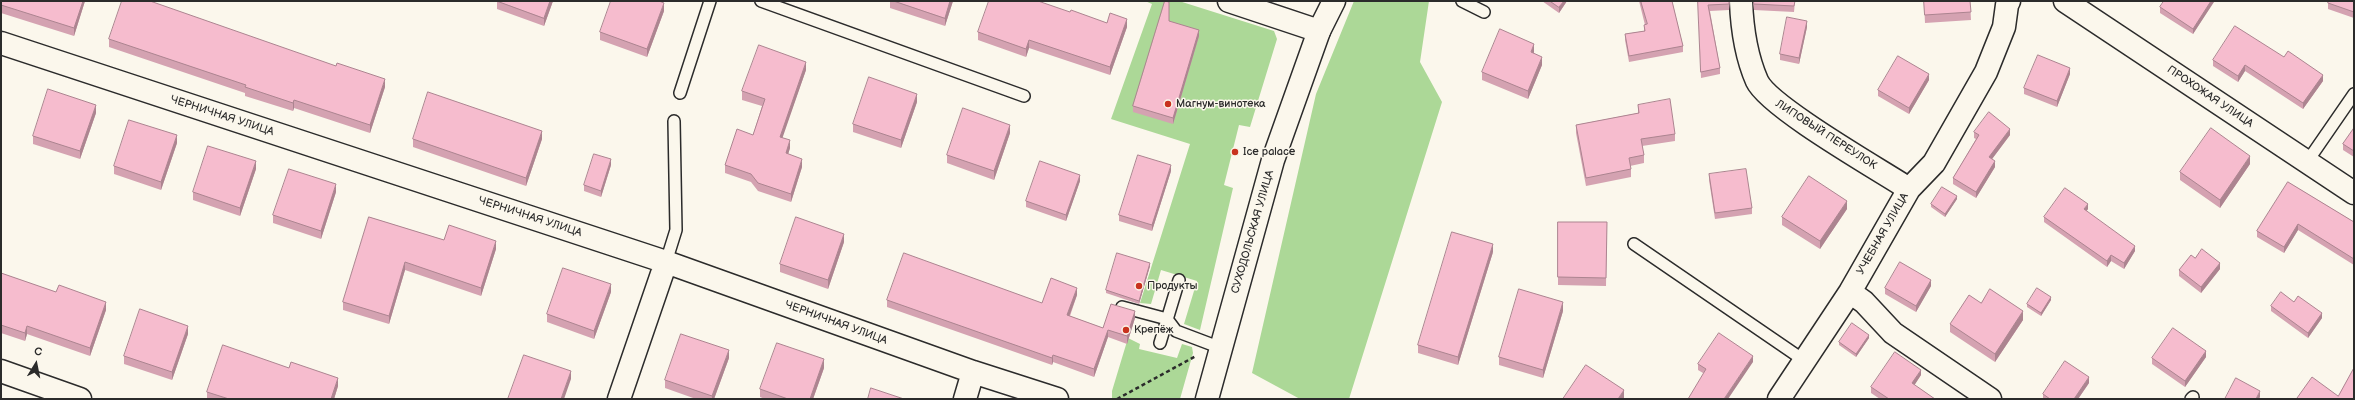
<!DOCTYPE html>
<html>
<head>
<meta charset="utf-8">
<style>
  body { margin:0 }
  #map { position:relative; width:2355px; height:400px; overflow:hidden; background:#fbf7ec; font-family:"Balsamiq Sans",sans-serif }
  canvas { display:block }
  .frame { position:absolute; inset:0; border:2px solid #2b2b2b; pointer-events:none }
  .north { position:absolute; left:16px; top:344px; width:40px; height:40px; -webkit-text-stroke:3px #fbf7ec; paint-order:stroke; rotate:10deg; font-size:11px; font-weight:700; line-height:16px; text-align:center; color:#2b2b2b }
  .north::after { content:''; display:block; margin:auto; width:14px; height:18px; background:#2b2b2b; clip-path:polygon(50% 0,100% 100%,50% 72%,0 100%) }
</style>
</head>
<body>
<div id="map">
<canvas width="2355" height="400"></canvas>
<div class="frame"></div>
<div class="north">С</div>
</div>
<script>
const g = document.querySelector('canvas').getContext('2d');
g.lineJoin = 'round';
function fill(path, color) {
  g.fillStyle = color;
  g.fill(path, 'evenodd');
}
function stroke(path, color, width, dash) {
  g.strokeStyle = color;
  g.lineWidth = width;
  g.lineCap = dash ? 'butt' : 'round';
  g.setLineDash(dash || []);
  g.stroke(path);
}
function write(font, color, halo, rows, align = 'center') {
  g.font = font + ' "Balsamiq Sans",sans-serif';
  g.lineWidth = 3;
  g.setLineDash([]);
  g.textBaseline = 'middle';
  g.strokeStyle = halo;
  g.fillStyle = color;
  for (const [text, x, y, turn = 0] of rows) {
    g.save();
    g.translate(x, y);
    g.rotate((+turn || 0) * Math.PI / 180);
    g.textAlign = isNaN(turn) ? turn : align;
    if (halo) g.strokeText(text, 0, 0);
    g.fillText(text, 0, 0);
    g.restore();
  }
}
fill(new Path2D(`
  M1145,1H1179L1274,31L1277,39L1250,127L1239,125L1224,185L1233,188L1200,330L1184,324L1197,281L1161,270L1151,304L1140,303L1190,144L1111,119L1152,4Z
  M1354,1H1429L1420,62L1442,102L1349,399H1300L1252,373L1316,94Z
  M1128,338L1140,344L1139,349L1177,358L1182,344L1192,347L1193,353L1180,399H1112V391Z`), '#acd897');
const service = new Path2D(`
  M761,1L1024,96
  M1462,1L1484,12
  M680,93L710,1
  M2307,162L2354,94
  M1634,244L1805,361
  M666,262L676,230L674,121
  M1122,307L1167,319L1176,331L1221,348
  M1160,343L1179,280
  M2191,399L2193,397`);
const minor = new Path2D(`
  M1229,1L1319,31
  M1741,1C1742,28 1746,56 1757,81C1769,107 1880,170 1909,189
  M2065,1L2354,193
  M1,43L666,262L973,372L1057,399
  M1850,292L1864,302L1893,333L1990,399
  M1,371L80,399
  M619,399L666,262
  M965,399L973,372
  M1779,399L1850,292L1909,189L1934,163L1986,72L2004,27L2007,5L2009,1`);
const secondary = new Path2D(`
  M1207,399L1273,160L1319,31L1334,1`);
stroke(service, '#2b2b2b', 14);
stroke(minor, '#2b2b2b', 25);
stroke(secondary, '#2b2b2b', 25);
stroke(new Path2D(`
  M1117,399L1196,356`), '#2b2b2b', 2.5, [4, 3]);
stroke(service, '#fbf7ec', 11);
stroke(minor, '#fbf7ec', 22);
stroke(secondary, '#fbf7ec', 22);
fill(new Path2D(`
  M1,1H85L74,36L1,13Z
  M497,1H553L544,26L497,9Z
  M890,1H953L945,26L890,8Z
  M1542,1H1567L1559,13Z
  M1639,1H1672L1683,46V52L1629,62L1625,40V34L1644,31V25H1645Z
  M1698,1H1730L1729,10L1710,11L1720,68V74L1701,78Z
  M1753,1H1795L1794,12L1754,10Z
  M1924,1H1970L1971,20L1925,23Z
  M2214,1L2193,34L2160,13V7Z
  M2354,1V18L2328,9V3Z
  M664,11L647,57L600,40V32Z
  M1070,12L1107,23L1127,27L1110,75L1029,48L1026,57L978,40V32Z
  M1169,21L1199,36L1173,124L1133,112V106Z
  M1807,27L1799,64L1780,60V54Z
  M109,39L385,87L370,133L294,108L293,111L245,96V93L109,47Z
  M1534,52V53L1542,65L1528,99L1482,80V72Z
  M2284,57L2323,81L2303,109L2245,71L2238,82L2213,66V60Z
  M806,70L782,137L790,148L788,154L802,167L791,202L758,191L751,182L725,173V165L753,135L762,106L742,100V91Z
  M2070,74L2057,107L2024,94V88Z
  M1929,80L1909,114L1878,96V90Z
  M917,102L901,148L853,132V124Z
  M1638,105L1675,134V141L1642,146L1644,155V163L1630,166L1631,169V177L1586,186L1576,133V125L1638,113Z
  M96,113L80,159L33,144V136Z
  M2354,128V157L2343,150V144Z
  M1974,132L2010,135L1992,159L1995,167L1976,198L1953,184V178L1976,139L1974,138Z
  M1010,133L994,180L947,163V155Z
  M413,139H542L526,186L413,147Z
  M177,143L161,190L114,174V166Z
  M2250,164L2220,208L2180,180V172Z
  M611,165L601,197L584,191V185Z
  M256,169L240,216L193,200V192Z
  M1171,171L1152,231L1119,221V215Z
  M1709,174L1752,208V214L1715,219L1709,180Z
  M1080,181L1066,221L1026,207V201Z
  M2288,182L2354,222V265L2298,230L2284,253L2257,237V231Z
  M336,192L321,239L273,223V215Z
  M1957,199L1945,217L1931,207V204Z
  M1847,209L1820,249L1782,225V217Z
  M2088,209L2086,211L2135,251L2124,269L2111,261L2107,267L2044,222V217Z
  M369,217L444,240L496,249L481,296L405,270L389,324L343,310V302Z
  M1558,222H1607L1606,286L1558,285Z
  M844,242L828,289L780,272V264Z
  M1493,252L1458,365L1418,353V345Z
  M2195,258L2220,269L2201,293L2179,276V270Z
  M1150,266L1139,304L1106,293V290Z
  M1,273L106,310L90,356L27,334L25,341L1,333Z
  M1931,286L1916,312L1885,294V288Z
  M611,292L594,339L547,322V314Z
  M1077,295L1070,316L1103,328L1135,318L1127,344L1108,337L1094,377L1053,362L1052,365L887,307V300L1042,303Z
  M2051,300L2041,316L2027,307V304Z
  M2294,302L2322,318L2308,338L2271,311V306Z
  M1981,303L2023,320L1995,362L1950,332V324Z
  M1563,311L1543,378L1499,365V357Z
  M188,334L172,380L124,364V356Z
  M1869,338L1856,357L1839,345V342Z
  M2206,357L2185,387L2152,364V358Z
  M729,358L714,399H696L665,388V380Z
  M1753,362L1703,373L1698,370V364Z
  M824,368L813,399H765L760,397V389Z
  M1921,375L1914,385L1935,399H1880L1871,393V387Z
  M2089,383L2078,399H2043V394Z
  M338,386L334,399H207V392Z`), '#d4a2b1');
fill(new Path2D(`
  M83,1H85L74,36V28Z
  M550,1H553L544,26V18Z
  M950,1H953L945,26V18Z
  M1564,1H1567L1559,13V7Z
  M2211,1H2214V2L2193,34V29Z
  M664,3V11L647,57V49Z
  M1127,19V27L1110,75V67Z
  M1807,21V27L1799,64V58Z
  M1199,30V36L1173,124V118Z
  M1029,40V48L1026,57V49Z
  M1534,44V52L1531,60V52Z
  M1542,57V65L1528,99V91Z
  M806,62V70L780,145V137Z
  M2245,65V71L2238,82V76Z
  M2070,68V74L2057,107V101Z
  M1929,74V80L1909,114V108Z
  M2323,75V81L2303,109V103Z
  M385,79V87L370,133V125Z
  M917,94V102L901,148V140Z
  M294,100V108L293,111V103Z
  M96,105V113L80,159V151Z
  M1010,125V133L994,180V171Z
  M2010,129V135L1989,163V157Z
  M542,131V139L526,186V178Z
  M177,135V143L161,190V182Z
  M790,140V148L786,161V153Z
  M2250,156V164L2220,208V200Z
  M611,159V165L601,197V191Z
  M802,159V167L791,202V194Z
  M256,161V169L240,216V208Z
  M1995,161V167L1976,198V192Z
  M1171,165V171L1152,231V225Z
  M1080,175V181L1066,221V215Z
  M336,184V192L321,239V231Z
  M1957,196V199L1945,217V214Z
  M1847,201V209L1820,249V241Z
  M2088,204V209L2084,215V209Z
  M2298,224V230L2284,253V247Z
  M844,234V242L828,289V280Z
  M496,241V249L481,296V288Z
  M1493,244V252L1458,365V357Z
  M2135,246V251L2124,269V263Z
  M2111,255V261L2107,267V261Z
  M405,262V270L389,324V316Z
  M1150,263V266L1139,304V301Z
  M2220,263V269L2201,293V287Z
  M1931,280V286L1916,312V306Z
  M611,284V292L594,339V331Z
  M1077,288V295L1067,322V315Z
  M2051,297V300L2041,316V313Z
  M106,302V310L90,356V348Z
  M1563,302V311L1543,378V370Z
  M1135,311V318L1127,344V336Z
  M2023,311V320L1995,362V354Z
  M2322,313V318L2308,338V333Z
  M27,326V334L25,341V333Z
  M188,326V334L172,380V372Z
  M1108,330V337L1094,377V369Z
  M1869,335V338L1856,357V354Z
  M729,350V358L714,399H712V396Z
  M2206,351V357L2185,387V381Z
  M1053,355V362L1052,365V358Z
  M1753,356V362L1728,399H1724Z
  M824,359V368L813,399H810Z
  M1921,370V375L1912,389V383Z
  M571,371V379L564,399H561Z
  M2089,377V383L2078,399H2074Z
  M338,378V386L334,399H331Z
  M1624,390V399H1618Z
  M2260,391V397L2259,399H2256Z`), '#ac8490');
const building = new Path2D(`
  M1,1H83L74,28L1,5Z
  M122,1H150L336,66L337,63L385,79L370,125L294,100L293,103L245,87L246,85L109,39Z
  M497,1H550L544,18Z
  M611,1H659L664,3L647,49L600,32Z
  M894,1H950L945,18Z
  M989,1H1038L1070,12L1071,10L1107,23L1110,13L1127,19L1110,67L1029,40L1026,49L978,32Z
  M1165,1L1169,2V21L1199,30L1173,118L1133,106Z
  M1550,1H1564L1559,7Z
  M1641,1H1672L1683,46L1629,56L1625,34L1645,31L1644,25L1647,24Z
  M1698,1H1729V4L1708,5L1720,68L1701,72Z
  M1754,1H1795L1794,6L1754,4Z
  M1924,1H1970L1971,12L1925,15Z
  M2164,1H2211L2193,29L2160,7Z
  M2329,1H2354V12L2328,3Z
  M1787,17L1807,21L1799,58L1780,54Z
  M2235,26L2284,57L2288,51L2323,75L2303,103L2245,65L2238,76L2213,60Z
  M1500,29L1534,44L1531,52L1542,57L1528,91L1482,72Z
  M759,45L806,62L780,137L790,140L786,153L802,159L791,194L758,183L751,174L725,165L737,129L753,135L765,99L742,91Z
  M2038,55L2070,68L2057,101L2024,88Z
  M1898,56L1929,74L1909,108L1878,90Z
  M869,77L917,94L901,140L853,124Z
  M48,89L96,105L80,151L33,136Z
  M428,92L542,131L526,178L413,139Z
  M1670,99L1675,134L1641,139L1644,155L1629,158L1631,169L1586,178L1576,125L1639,113L1638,105Z
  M963,108L1010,125L994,171L947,155Z
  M1989,112L2010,129L1989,157L1995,161L1976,192L1953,178L1979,135L1974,132Z
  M129,120L177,135L161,182L114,166Z
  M2211,128L2250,156L2220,200L2180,172Z
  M2354,128V151L2343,144Z
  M208,146L256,161L240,208L193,192Z
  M594,154L611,159L601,191L584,185Z
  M1138,155L1171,165L1152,225L1119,215Z
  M1040,161L1080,175L1066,215L1026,201Z
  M289,169L336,184L321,231L273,215Z
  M1746,169L1752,208L1715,213L1709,174Z
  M1809,176L1847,201L1820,241L1782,217Z
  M2288,182L2354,222V259L2298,224L2284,247L2257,231Z
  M1942,187L1957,196L1945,214L1931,204Z
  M2065,188L2088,204L2084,209L2135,246L2124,263L2111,255L2107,261L2044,217Z
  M369,217L444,240L449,225L496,241L481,288L405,262L389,316L343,302Z
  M796,217L844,234L828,280L780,264Z
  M1558,222H1607L1606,278L1558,277Z
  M1452,232L1493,244L1458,357L1418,345Z
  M2202,249L2220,263L2201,287L2179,270L2191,255L2195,258Z
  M904,253L1042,303L1051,278L1077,288L1067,315L1103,328L1111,304L1135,311L1127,336L1108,330L1094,369L1053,355L1052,358L887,300Z
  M1117,253L1150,263L1139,301L1106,290Z
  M1900,262L1931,280L1916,306L1885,288Z
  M563,268L611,284L594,331L547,314Z
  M1,273L56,292L59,285L106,302L90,348L27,326L25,333L1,325Z
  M2037,288L2051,297L2041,313L2027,304Z
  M1519,289L1563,302L1543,370L1499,357Z
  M1990,289L2023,311L1995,354L1950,324L1969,295L1981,303Z
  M2281,292L2294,302L2298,296L2322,313L2308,333L2271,306Z
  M140,309L188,326L172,372L124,356Z
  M1852,323L1869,335L1856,354L1839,342Z
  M2173,328L2206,351L2185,381L2152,358Z
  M1719,333L1753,356L1724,399H1688L1706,369L1698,364Z
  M681,334L729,350L712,396L665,380Z
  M777,343L824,359L810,399H788L760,389Z
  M223,345L289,368L291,362L338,378L331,399H229L207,392Z
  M1895,352L1921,370L1912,383L1935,399H1889L1871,387Z
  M524,355L571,371L561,399H508Z
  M2065,361L2089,377L2074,399H2050L2043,394Z
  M1586,365L1624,390L1618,399H1563Z
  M2354,368V399H2299L2297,398L2312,377L2338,396Z
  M2236,378L2260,391L2256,399H2225Z
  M871,388L904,399H868Z`);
fill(building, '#f6bcce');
stroke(building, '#ac8490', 1);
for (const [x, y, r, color] of [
  [1168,104,4,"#c8321e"],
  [1235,152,4,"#c8321e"],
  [1139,286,4,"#c8321e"],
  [1126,330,4,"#c8321e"]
]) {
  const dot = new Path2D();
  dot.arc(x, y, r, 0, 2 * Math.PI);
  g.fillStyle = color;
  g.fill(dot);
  stroke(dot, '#fbf7ec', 1.5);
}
write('11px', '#2b2b2b', '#fbf7ec', [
  ["ПРОХОЖАЯ УЛИЦА",2210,97,34],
  ["ЧЕРНИЧНАЯ УЛИЦА",222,116,18],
  ["ЛИПОВЫЙ ПЕРЕУЛОК",1826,135,33],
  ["ЧЕРНИЧНАЯ УЛИЦА",530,217,18],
  ["СУХОДОЛЬСКАЯ УЛИЦА",1253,232,-74],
  ["УЧЕБНАЯ УЛИЦА",1883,234,-60],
  ["ЧЕРНИЧНАЯ УЛИЦА",836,323,20]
]);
write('11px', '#2b2b2b', '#fbf7ec', [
  ["Магнум-винотека",1176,104],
  ["Ice palace",1243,152],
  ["Продукты",1147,286],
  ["Крепёж",1134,330]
], 'left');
</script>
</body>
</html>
